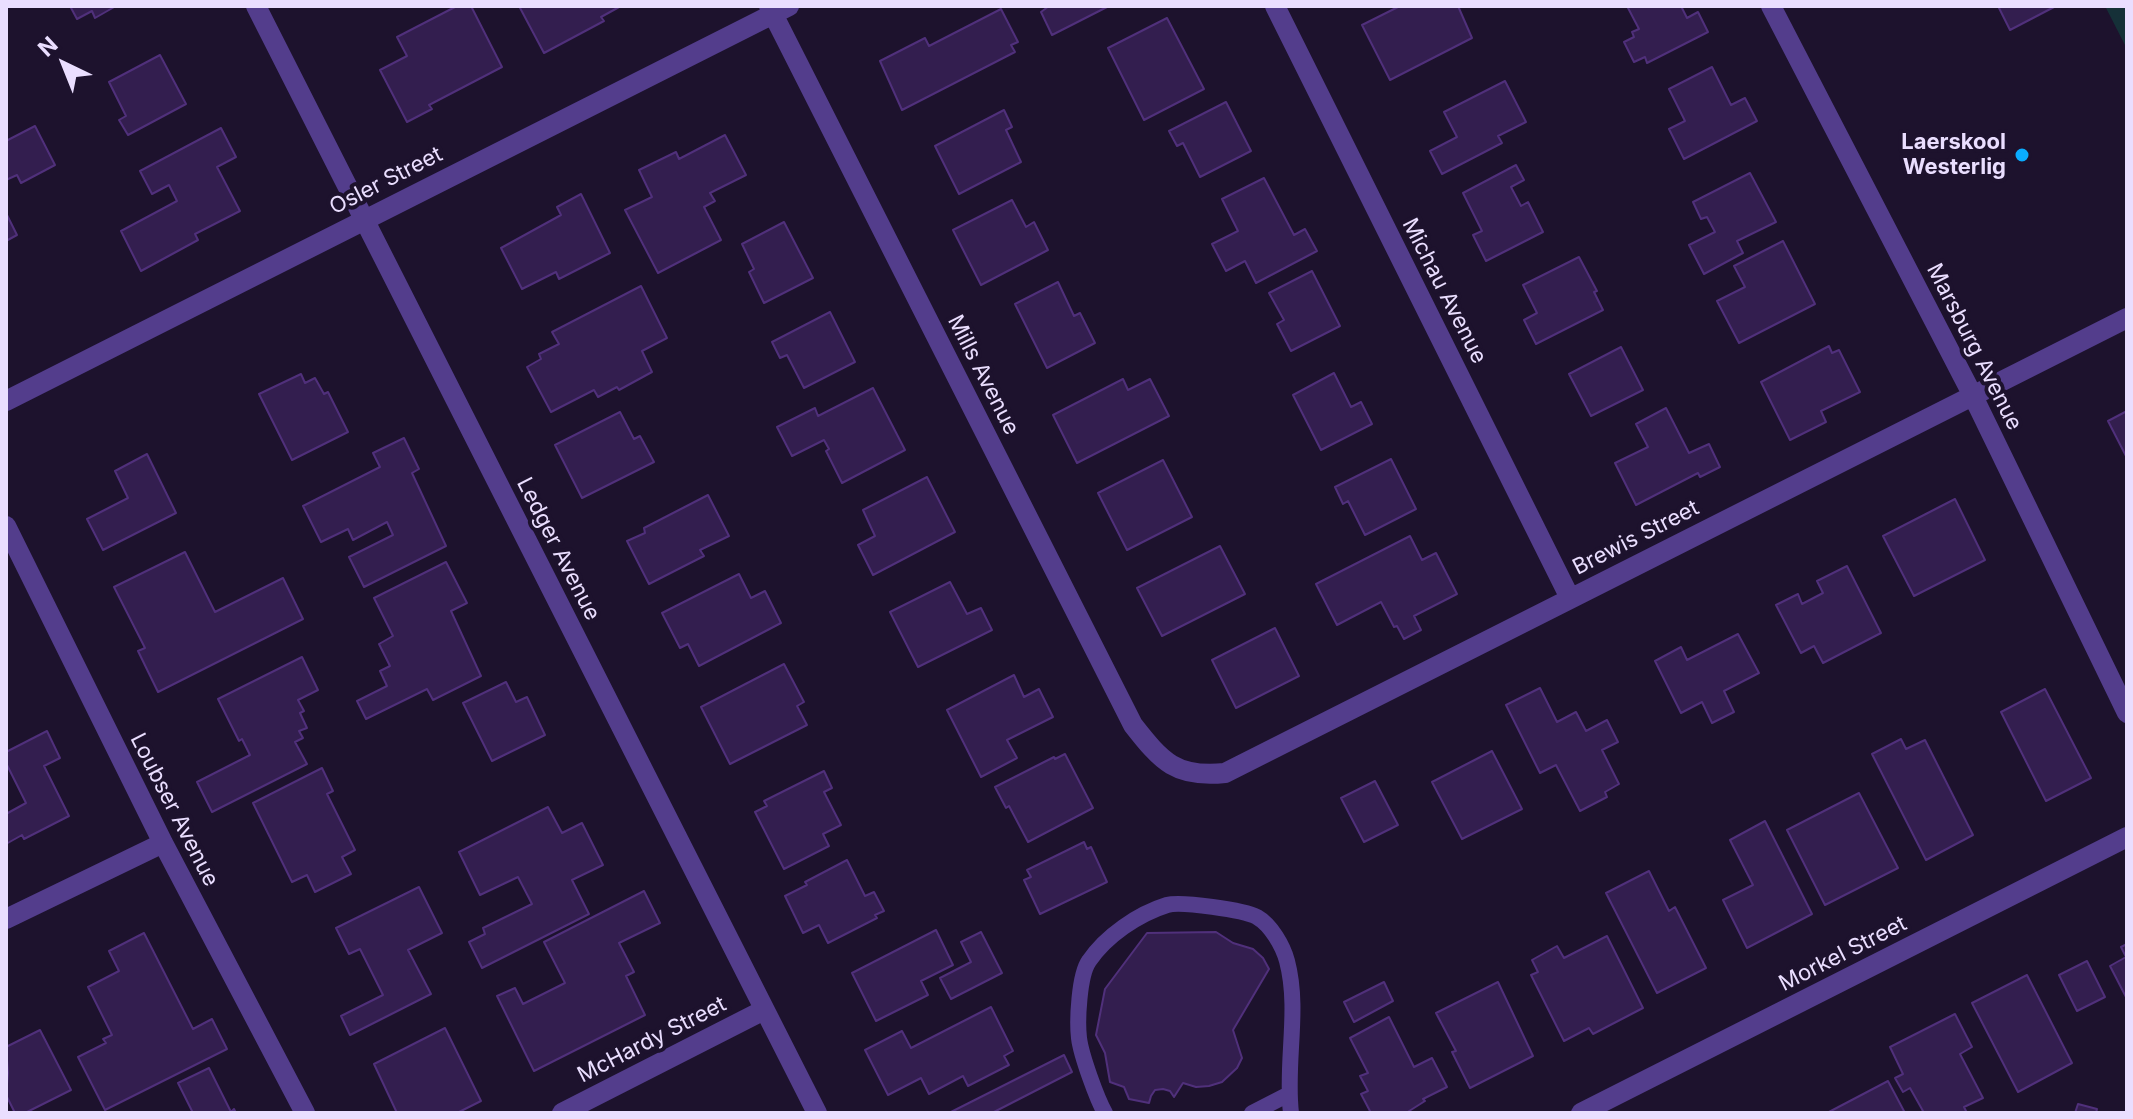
<!DOCTYPE html>
<html>
<head>
<meta charset="utf-8">
<style>
  body { margin:0 }
  #map { position:relative; width:2133px; height:1119px; overflow:hidden; background:#1d122d; font-family:Inter,sans-serif }
  canvas { display:block }
  .frame { position:absolute; inset:0; border:8px solid #eadeff; pointer-events:none }
  .north { position:absolute; left:24px; top:24px; width:80px; height:80px; -webkit-text-stroke:6px #1d122d; paint-order:stroke; rotate:317deg; font-size:22px; font-weight:700; line-height:32px; text-align:center; color:#eadeff }
  .north::after { content:''; display:block; margin:auto; width:28px; height:36px; background:#eadeff; clip-path:polygon(50% 0,100% 100%,50% 72%,0 100%) }
</style>
</head>
<body>
<div id="map">
<canvas width="2133" height="1119"></canvas>
<div class="frame"></div>
<div class="north">N</div>
</div>
<script>
const g = document.querySelector('canvas').getContext('2d');
g.lineJoin = 'round';
function fill(path, color) {
  g.fillStyle = color;
  g.fill(path, 'evenodd');
}
function stroke(path, color, width, dash) {
  g.strokeStyle = color;
  g.lineWidth = width;
  g.lineCap = dash ? 'butt' : 'round';
  g.setLineDash(dash || []);
  g.stroke(path);
}
function write(font, color, halo, rows, align = 'center') {
  g.font = font + ' Inter,sans-serif';
  g.lineWidth = 8;
  g.setLineDash([]);
  g.textBaseline = 'middle';
  g.strokeStyle = halo;
  g.fillStyle = color;
  for (const [text, x, y, turn = 0] of rows) {
    g.save();
    g.translate(x, y);
    g.rotate((+turn || 0) * Math.PI / 180);
    g.textAlign = isNaN(turn) ? turn : align;
    if (halo) g.strokeText(text, 0, 0);
    g.fillText(text, 0, 0);
    g.restore();
  }
}
fill(new Path2D(`
  M2105,6H2127V49Z`), '#153038');
const building = new Path2D(`
  M70,6H116L95,18L92,11L77,19Z
  M457,6H471L502,67L429,105L432,109L407,122L380,70L407,56L397,37Z
  M519,6H621L601,17L604,21L544,53Z
  M1109,6L1052,35L1041,12L1049,6Z
  M1400,6H1458L1472,38L1390,80L1362,25Z
  M1627,6H1681L1687,18L1698,12L1708,32L1647,63L1645,57L1634,62L1624,42L1634,37L1632,32L1639,29Z
  M1998,6H2056L2010,30Z
  M1001,9L1018,42L1011,45L1015,52L902,110L880,61L925,38L929,46Z
  M1167,18L1204,89L1144,120L1108,48Z
  M160,55L186,104L128,135L119,120L126,116L109,82Z
  M1712,67L1731,105L1745,98L1757,121L1684,159L1669,129L1685,121L1669,89Z
  M1505,81L1526,122L1498,136L1502,143L1442,174L1430,151L1457,137L1444,112Z
  M1226,102L1251,151L1200,177L1183,143L1177,146L1169,131Z
  M1004,110L1012,127L1006,130L1021,162L959,194L935,146Z
  M35,126L55,165L21,183L17,175L6,180V141Z
  M221,128L236,157L217,167L240,211L195,234L198,240L141,271L121,231L177,201L169,185L152,194L140,171Z
  M725,135L746,175L710,193L715,201L704,207L721,240L658,273L625,210L652,197L639,170L676,152L679,159Z
  M1516,165L1524,180L1511,187L1521,206L1528,202L1543,232L1486,261L1473,235L1482,231L1463,193Z
  M1750,173L1776,222L1737,241L1743,253L1704,274L1689,245L1715,232L1707,217L1701,219L1693,202Z
  M1264,178L1294,235L1305,229L1317,251L1256,283L1245,261L1226,271L1212,244L1238,231L1222,199Z
  M581,194L610,253L559,279L556,272L522,289L501,248L561,215L557,207Z
  M1012,200L1026,227L1034,222L1048,250L981,285L953,230Z
  M6,213L17,235L6,241Z
  M784,222L813,278L764,303L749,272L754,269L742,244Z
  M1783,241L1815,304L1739,343L1717,301L1745,287L1734,266Z
  M1579,257L1597,291L1594,292L1603,310L1536,344L1524,320L1537,313L1523,285Z
  M1312,271L1340,326L1291,351L1277,324L1284,320L1269,293Z
  M1058,282L1074,316L1080,313L1095,343L1047,368L1015,304Z
  M641,286L667,338L642,351L652,372L619,390L617,387L598,397L594,390L551,412L527,367L541,359L539,354L559,344L552,332Z
  M830,312L855,362L804,388L787,355L780,358L772,342Z
  M1829,346L1832,353L1839,350L1860,392L1821,411L1826,422L1790,440L1761,382Z
  M1621,347L1643,390L1591,416L1569,374Z
  M1334,373L1351,407L1361,402L1372,424L1321,450L1293,395Z
  M301,374L305,383L315,378L324,394L328,392L348,432L292,460L259,394Z
  M1123,379L1128,390L1150,379L1169,416L1077,463L1053,415Z
  M873,388L905,450L842,483L826,451L829,449L824,440L792,456L777,427L815,408L818,416Z
  M1666,408L1689,453L1709,444L1720,467L1700,477L1698,473L1636,505L1615,463L1648,447L1636,424Z
  M2127,411V458L2108,421Z
  M620,412L634,439L640,436L654,462L582,498L555,445Z
  M404,438L419,469L412,473L446,546L364,587L349,557L393,535L387,522L353,540L348,529L321,542L303,506L380,467L373,453Z
  M147,454L176,513L103,550L87,519L128,498L115,471Z
  M1391,459L1416,509L1365,535L1348,501L1343,504L1335,487Z
  M1163,460L1192,517L1127,550L1098,493Z
  M927,477L955,532L873,575L858,545L875,536L863,510Z
  M708,495L729,536L700,550L704,556L649,584L627,541L645,533L644,528Z
  M1955,499L1985,560L1914,596L1883,536Z
  M1410,536L1422,560L1436,553L1457,594L1414,616L1421,630L1404,639L1397,626L1394,627L1381,602L1337,625L1316,584Z
  M1220,546L1245,594L1162,636L1137,588Z
  M185,552L215,612L283,578L303,619L158,692L138,651L145,648L114,587Z
  M446,562L467,603L451,611L481,676L433,700L427,689L366,719L357,701L387,686L380,671L390,666L379,644L393,636L374,598Z
  M1847,566L1881,633L1823,663L1814,646L1801,653L1776,605L1798,594L1802,604L1823,593L1817,581Z
  M739,574L751,598L765,591L781,623L699,666L688,644L680,648L662,613Z
  M950,582L967,614L981,608L992,630L918,667L890,612Z
  M1275,628L1299,676L1236,708L1212,660Z
  M1738,634L1759,673L1724,691L1734,712L1712,723L1702,702L1681,713L1655,661L1681,647L1687,660Z
  M302,657L318,690L298,700L304,711L300,713L307,728L299,731L303,738L295,742L307,764L212,812L197,782L250,755L242,739L239,741L218,699Z
  M784,664L804,702L797,706L807,725L730,764L701,707Z
  M1014,675L1024,697L1039,689L1053,717L1007,740L1017,758L981,777L947,710Z
  M506,682L516,702L527,697L545,735L492,761L463,703Z
  M1540,688L1557,722L1576,712L1586,731L1607,720L1618,742L1602,750L1619,784L1605,792L1607,797L1580,811L1556,765L1540,773L1506,705Z
  M2045,689L2091,778L2046,801L2001,712Z
  M47,731L60,758L44,766L69,816L24,839L22,835L6,844V814L26,803L6,763V752Z
  M1901,739L1906,749L1925,740L1973,835L1926,860L1872,754Z
  M1492,751L1522,809L1462,839L1432,782Z
  M1065,754L1093,808L1028,842L1009,806L1006,808L995,787L1054,757L1055,759Z
  M322,768L333,791L327,794L355,850L342,857L351,874L315,892L307,875L292,882L253,803Z
  M824,771L832,788L824,792L841,825L823,834L829,846L784,869L755,812L767,806L764,801Z
  M1375,781L1398,825L1364,842L1341,798Z
  M1859,793L1898,868L1825,905L1787,830Z
  M548,807L562,833L582,823L603,865L572,880L589,914L482,968L469,942L485,934L483,928L532,904L518,877L480,895L459,852Z
  M1765,821L1812,914L1747,948L1723,900L1753,885L1730,840Z
  M1084,842L1087,849L1091,847L1107,882L1040,914L1024,880L1031,877L1027,870Z
  M847,860L865,896L874,892L884,911L875,915L877,918L828,943L819,925L803,933L785,896L807,885L805,882Z
  M1649,871L1669,911L1675,907L1706,968L1657,993L1606,893Z
  M419,887L442,933L408,950L431,994L350,1035L341,1016L383,995L360,949L349,954L336,928Z
  M644,891L660,923L619,943L634,972L626,976L645,1015L534,1071L497,996L515,988L523,1004L565,983L544,942Z
  M936,930L953,965L921,981L928,995L876,1021L852,973Z
  M981,932L1002,973L951,999L940,978L971,962L961,942Z
  M1216,932L1233,943L1253,949L1263,958L1269,969L1233,1030L1242,1058L1237,1068L1222,1082L1209,1086L1196,1087L1183,1083L1174,1097L1170,1091L1163,1089L1155,1090L1151,1096L1149,1103L1129,1099L1124,1087L1110,1082L1105,1053L1096,1035L1105,989L1147,933Z
  M144,933L193,1029L212,1019L227,1049L105,1110L78,1057L106,1043L103,1039L112,1035L88,987L119,971L109,951Z
  M1607,936L1643,1008L1593,1034L1589,1028L1564,1041L1531,975L1538,972L1532,960L1557,946L1564,958Z
  M2127,944V999L2110,966L2126,957L2121,947Z
  M2087,961L2105,997L2077,1011L2059,975Z
  M2027,975L2072,1063L2018,1092L1972,1003Z
  M1384,982L1393,1001L1354,1022L1344,1002Z
  M1498,982L1533,1056L1470,1088L1452,1052L1456,1051L1436,1013Z
  M991,1007L1013,1051L1004,1056L1009,1065L968,1086L963,1076L929,1094L921,1078L888,1095L865,1050L902,1031L911,1048Z
  M1955,1014L1972,1047L1960,1054L1983,1098L1964,1107L1967,1113H1920L1923,1111L1910,1088L1903,1092L1895,1078L1903,1074L1890,1047Z
  M1389,1017L1414,1067L1432,1058L1447,1087L1423,1099L1425,1101L1406,1113H1371L1361,1094L1368,1091L1360,1076L1368,1073L1350,1038Z
  M445,1028L481,1101L457,1113H397L374,1064Z
  M40,1030L71,1090L25,1113H15L6,1095L8,1073L6,1047Z
  M1064,1055L1072,1072L992,1113H949Z
  M209,1068L231,1112L234,1109L236,1113H193L178,1083Z
  M1888,1081L1905,1113H1827Z
  M2078,1104L2097,1109L2096,1113H2075Z`);
fill(building, '#331e4f');
stroke(building, '#50307b', 2);
stroke(new Path2D(`
  M1105,1113C1097,1099 1081,1055 1079,1038C1077,1021 1079,975 1089,961C1106,936 1138,914 1167,905C1181,901 1244,910 1257,917C1271,925 1283,946 1287,961C1300,1010 1285,1063 1291,1113
  M1252,1113L1289,1094`), '#533d8c', 16);
stroke(new Path2D(`
  M256,6L817,1113
  M769,6L1133,725C1162,762 1176,778 1225,773L2127,318
  M1275,6L1570,598
  M1771,6L1973,396L2127,713
  M6,401L789,6
  M6,526L163,843L305,1113
  M6,919L163,843
  M562,1113L764,1010
  M1581,1113L2127,837`), '#533d8c', 20);
for (const [x, y, r, color] of [
  [2022,155,8,"#0aacff"]
]) {
  const dot = new Path2D();
  dot.arc(x, y, r, 0, 2 * Math.PI);
  g.fillStyle = color;
  g.fill(dot);
  stroke(dot, '#1d122d', 3);
}
write('bold 22px', '#eadeff', '#1d122d', [
  ["Laerskool",2006,142],
  ["Westerlig",2006,167]
], 'right');
write('22px', '#eadeff', '#1d122d', [
  ["Osler Street",386,181,-27],
  ["Michau Avenue",1444,291,63],
  ["Marsburg Avenue",1974,347,63],
  ["Mills Avenue",983,375,63],
  ["Brewis Street",1636,538,-27],
  ["Ledger Avenue",558,549,63],
  ["Loubser Avenue",174,810,63],
  ["Morkel Street",1843,954,-27],
  ["McHardy Street",652,1040,-27]
]);
</script>
</body>
</html>
